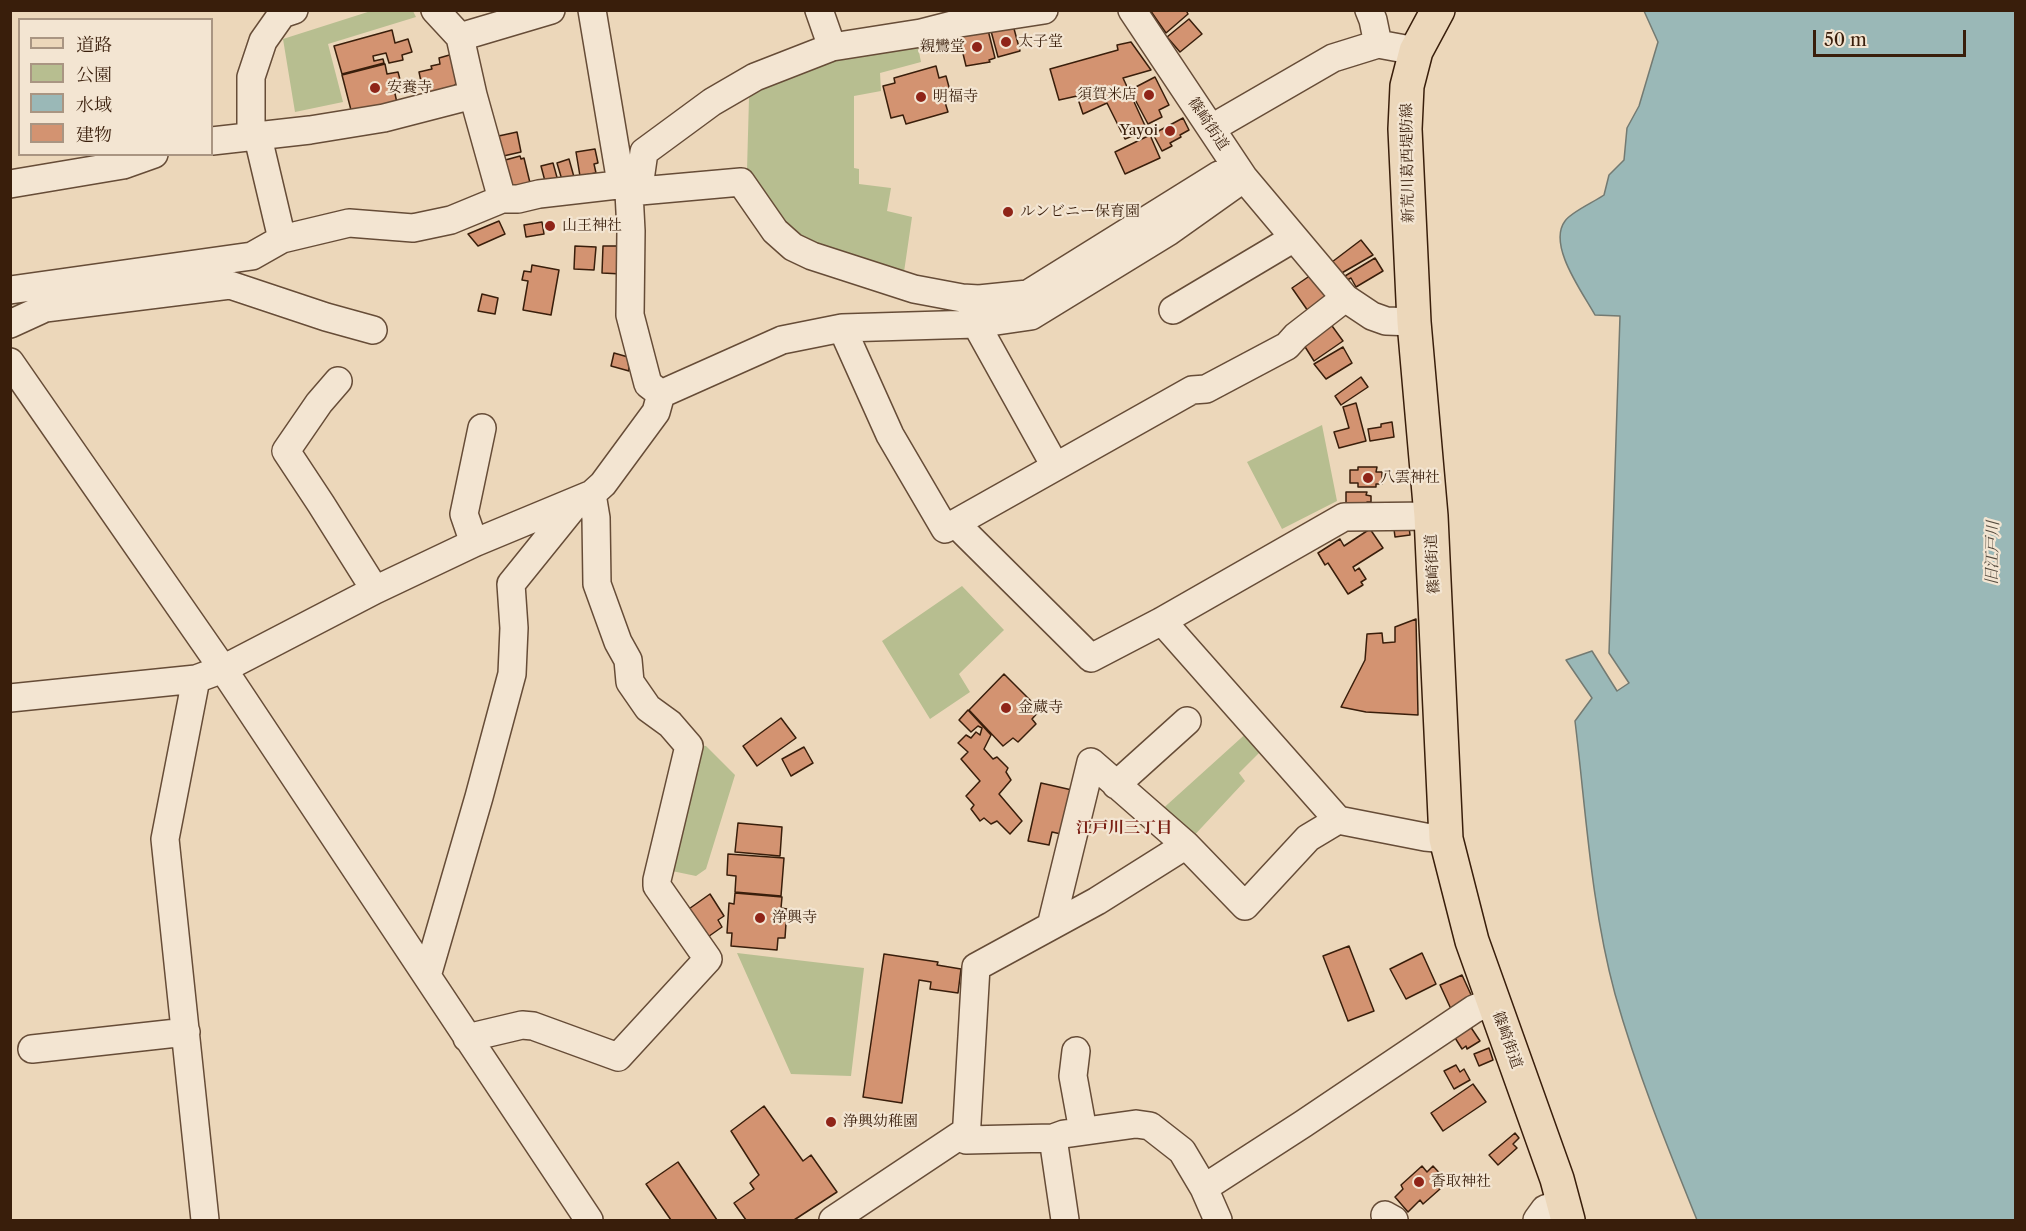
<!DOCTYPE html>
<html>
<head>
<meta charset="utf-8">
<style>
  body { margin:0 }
  #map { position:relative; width:2026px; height:1231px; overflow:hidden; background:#ecd7ba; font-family:"Libre Caslon Text","Noto Serif JP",serif }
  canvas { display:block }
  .frame { position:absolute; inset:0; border:12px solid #391e0b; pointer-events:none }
  .legend { position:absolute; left:18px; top:18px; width:195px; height:138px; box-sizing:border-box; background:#f3e5d2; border:2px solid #a99582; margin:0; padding:8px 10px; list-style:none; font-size:18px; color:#391e0b }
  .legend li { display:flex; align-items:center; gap:12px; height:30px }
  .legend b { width:30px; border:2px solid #a99582 }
  .scale { position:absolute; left:1813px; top:30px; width:153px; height:27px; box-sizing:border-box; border:3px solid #391e0b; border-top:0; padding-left:8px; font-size:18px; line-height:21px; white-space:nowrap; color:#391e0b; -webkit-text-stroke:4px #f3e5d2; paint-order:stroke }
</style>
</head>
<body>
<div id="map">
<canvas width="2026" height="1231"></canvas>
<div class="frame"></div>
<ul class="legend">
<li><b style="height:8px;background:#ecd7ba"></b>道路</li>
<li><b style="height:16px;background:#b7be90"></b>公園</li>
<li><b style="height:16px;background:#9ab8b7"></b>水域</li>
<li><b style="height:16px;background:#d39371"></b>建物</li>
</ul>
<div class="scale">50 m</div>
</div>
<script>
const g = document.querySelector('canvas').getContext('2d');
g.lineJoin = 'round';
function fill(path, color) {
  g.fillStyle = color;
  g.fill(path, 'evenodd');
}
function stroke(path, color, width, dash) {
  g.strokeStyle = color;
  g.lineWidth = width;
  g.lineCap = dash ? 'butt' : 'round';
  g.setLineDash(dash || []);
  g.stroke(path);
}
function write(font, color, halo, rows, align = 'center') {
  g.font = font + ' "Libre Caslon Text","Noto Serif JP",serif';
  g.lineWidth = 4.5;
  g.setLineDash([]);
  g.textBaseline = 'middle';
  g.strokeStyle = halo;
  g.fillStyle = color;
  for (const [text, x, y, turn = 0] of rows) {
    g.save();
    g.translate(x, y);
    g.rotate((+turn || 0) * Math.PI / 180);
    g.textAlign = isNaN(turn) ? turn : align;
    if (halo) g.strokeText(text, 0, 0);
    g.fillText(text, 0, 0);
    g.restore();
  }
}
fill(new Path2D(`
  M374,10L413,11L416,17L328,44L343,102L295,112L283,39Z
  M916,37L921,62L880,73L881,91L854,96V168L859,169V184L891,188L887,211L912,217L904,272L826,250L780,225L747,170L749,98L766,78Z
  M1322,425L1337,501L1282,529L1247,462Z
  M962,586L1004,630L959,674L970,692L930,719L882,641Z
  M1251,729L1266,746L1239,773L1245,781L1189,841L1158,813Z
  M699,745L706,746L735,775L706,869L696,876L672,871Z
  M737,953L864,968L851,1076L791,1074Z`), '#b7be90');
const water = new Path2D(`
  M1644,11H2015V1220H1697C1667,1146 1637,1072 1615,994C1591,906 1586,811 1575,721L1592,698L1566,660L1592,651L1617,691L1629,683L1609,653L1620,316L1595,315C1583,293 1547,245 1565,221C1571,212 1594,202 1604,195L1609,175L1624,160L1627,128L1639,106L1658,42Z`);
fill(water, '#9ab8b7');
stroke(water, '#737a72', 1.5);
const building = new Path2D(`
  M1150,10H1186L1188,14L1166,33Z
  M1189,19L1202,34L1180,52L1167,37Z
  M1013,25L1020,51L998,57L991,31Z
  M987,26L995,58L989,60L990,62L966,66L958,33Z
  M392,30L395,43L408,39L412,52L402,55L403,60L389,63L386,53L373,56L374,61L383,59L384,63L342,74L334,46Z
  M1131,42L1151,70L1123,78L1147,130L1125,139L1107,103L1083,114L1077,96L1059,100L1050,69L1118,50L1117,45Z
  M453,54L457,82L453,88L424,96L419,72L432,69L431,66L440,64L439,58Z
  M385,64L387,74L398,72L402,87L394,89L397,103L352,114L342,75Z
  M936,66L939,78L946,76L952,98L944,99L948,112L906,124L903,115L891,118L883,86L895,83L894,78Z
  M1155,77L1169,105L1159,110L1162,117L1148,124L1130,90Z
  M1183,118L1189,130L1180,135L1181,137L1170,143L1172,146L1162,151L1153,134Z
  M517,132L521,152L499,157L494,137Z
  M1150,135L1160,158L1125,174L1115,152Z
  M595,149L598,163L594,164L596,173L580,176L576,152Z
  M520,156L521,159L524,158L531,187L505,193L498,162Z
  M569,159L574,177L562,180L557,163Z
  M553,163L558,181L546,185L541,166Z
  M499,221L505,234L478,246L468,234Z
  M542,222L544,234L526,237L524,225Z
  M1361,240L1373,255L1340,274L1332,262Z
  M575,246L596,247L594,270L574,269Z
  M603,246H623L622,274L602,273Z
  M1375,258L1383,271L1356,287L1351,278L1347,280L1345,276Z
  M532,265L559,270L551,315L523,310L528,281L522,280L524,271L531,272Z
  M1311,275L1330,302L1308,311L1292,288Z
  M482,294L498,298L495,314L478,311Z
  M1327,319L1343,341L1314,361L1302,342Z
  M1343,347L1352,363L1326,379L1314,364Z
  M614,353L628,357L629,371L611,366Z
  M1361,377L1368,387L1341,405L1335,396Z
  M1356,403L1366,441L1339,448L1334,432L1349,428L1343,407Z
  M1392,422L1394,437L1370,441L1368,429L1381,427V424Z
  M1358,467H1377L1376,472H1382V484H1376V487H1358V483H1350V470H1358Z
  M1346,492H1367L1366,495L1371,496V502H1367V509L1346,508Z
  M1409,527L1410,535L1395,537L1394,529Z
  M1370,529L1383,548L1353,567L1355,571L1359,568L1366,579L1361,582L1363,585L1348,594L1328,563L1325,565L1318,553L1340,539L1344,546Z
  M1416,619L1418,715L1366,712L1341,707L1365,660L1367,634L1382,633L1383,643L1395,642V627Z
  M1004,674L1040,710L1032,719L1036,724L1018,742L1013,738L1003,746L969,710Z
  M968,710L991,735L984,749L993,759L997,757L1008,768L1006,772L1011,780L999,794L1022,821L1010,834L997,821L991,824L984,818L980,821L971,809L974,805L966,796L980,781L961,759L968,752L958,743L966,735L971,738L976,732L980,735L982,728L978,726L971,732L959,720Z
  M781,718L796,738L757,766L743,746Z
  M804,747L813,763L791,776L782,759Z
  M1041,783L1072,790L1061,834L1052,832L1049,845L1028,841Z
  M738,823L782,827L780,856L735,852Z
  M728,854L784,858L781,896L735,892L736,876L727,875Z
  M735,893L782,897L781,908L787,909L785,938H778L777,950L731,946L732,933H727L729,903L734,904Z
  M710,894L724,916L718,920L722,927L705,939L686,911Z
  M1349,946L1374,1011L1348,1021L1323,956Z
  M1422,953L1436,984L1406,999L1390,969Z
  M884,954L938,962L937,965L961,969L958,993L930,989L931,982L919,980L902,1103L863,1097Z
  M1462,975L1473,999L1451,1009L1440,985Z
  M1468,1023L1480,1041L1467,1049L1466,1046L1462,1049L1452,1033Z
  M1489,1048L1493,1060L1479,1066L1474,1054Z
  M1456,1065L1460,1072L1464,1069L1470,1080L1454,1089L1444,1071Z
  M1473,1084L1486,1102L1443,1131L1431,1113Z
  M764,1106L803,1161L811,1155L837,1192L794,1220H746L734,1203L754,1189L750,1183L759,1175L731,1131Z
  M1515,1133L1519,1138L1513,1144L1517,1148L1498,1165L1489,1155Z
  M678,1162L717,1220H671L646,1184Z
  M1422,1166L1427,1172L1433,1166L1445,1179L1437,1185L1440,1189L1423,1204L1420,1200L1408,1212L1395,1197L1403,1189L1401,1185Z`);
fill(building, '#d39371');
stroke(building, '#391e0b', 1.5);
const minor = new Path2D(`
  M435,10L460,37L473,95L502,199
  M592,10L620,177L626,184L629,192L631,231L630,315L648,384L661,394L782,340L842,328L976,324L1031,316L1168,232L1244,178
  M819,10L832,47
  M1132,10L1244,178L1345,298L1372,316L1386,321L1414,322
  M1369,10L1373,20L1378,44
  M460,37L551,10
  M1212,128L1333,58L1378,44L1416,51
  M212,141L310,130L384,118L473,95
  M10,184L123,165L154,154
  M629,192L741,182L775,231L793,247L812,256L914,289L962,298L979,299L1028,294L1219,175
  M282,239L260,146L251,131V77L263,41L282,14L294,10
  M10,290L252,256L282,239L349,223L413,228L451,220L502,199H518L539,194L626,184L640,180L644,152L712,102L755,77L832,47L921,33L960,23L1044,10
  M1173,310L1294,238
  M10,324L45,308L230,285L326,317L373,330
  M976,324L1055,466
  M842,328L890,435L945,529L1192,390L1206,389L1287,346L1296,336L1345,298
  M10,362L223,669L589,1220
  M338,381L319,403L286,451L321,504L375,590
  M956,524L1091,658L1162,621L1344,517L1431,516
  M474,543L464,514L482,428
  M1162,621L1338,820
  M10,698L196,679
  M1116,785L1187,721
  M1051,926L1091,762L1186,845
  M427,976L479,797L512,674L514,628L511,584L578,501
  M467,1038L522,1025L533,1026L618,1057L708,959L657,886V880L689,746L670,724L648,708L630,682L628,660L618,642L597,584L596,518L592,494
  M32,1049L186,1032
  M1076,1051L1073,1076L1083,1131
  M1053,1138L1065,1220
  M1204,1188L1303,1124L1474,1009L1493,1001
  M1385,1215L1394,1220
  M205,1220L165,839L196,679L223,669L375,590L474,543L592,494L603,484L656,412L661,394
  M833,1220L965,1132
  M1218,1220L1204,1188L1182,1151L1150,1126L1136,1124L1064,1134L1053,1138L966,1140L976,967L1097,901L1186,845L1245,906L1308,838L1338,820L1425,837L1446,839
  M1537,1220L1545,1209L1563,1203`);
const major = new Path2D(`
  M1438,10L1416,51L1407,86L1405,129L1414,322L1431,516L1446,839L1472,941L1557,1179L1568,1220`);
stroke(minor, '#664c37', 30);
stroke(major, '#391e0b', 36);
stroke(minor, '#f3e5d2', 27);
stroke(major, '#ecd7ba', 33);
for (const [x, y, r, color] of [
  [1006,42,6,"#8f2418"],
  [977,47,6,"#8f2418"],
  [375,88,6,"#8f2418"],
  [1149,95,6,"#8f2418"],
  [921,97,6,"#8f2418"],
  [1170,131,6,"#8f2418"],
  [1008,212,6,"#8f2418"],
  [550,226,6,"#8f2418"],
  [1368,478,6,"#8f2418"],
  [1006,708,6,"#8f2418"],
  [760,918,6,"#8f2418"],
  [831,1122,6,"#8f2418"],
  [1419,1182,6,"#8f2418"]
]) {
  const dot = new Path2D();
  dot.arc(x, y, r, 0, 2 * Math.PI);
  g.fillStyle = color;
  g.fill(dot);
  stroke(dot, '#f3e5d2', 2);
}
write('15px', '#391e0b', '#f3e5d2', [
  ["太子堂",1018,42],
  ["親鸞堂",965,47,"right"],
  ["安養寺",387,88],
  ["須賀米店",1137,95,"right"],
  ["明福寺",933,97],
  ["Yayoi",1158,131,"right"],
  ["ルンビニー保育園",1020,212],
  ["山王神社",562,226],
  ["八雲神社",1380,478],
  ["金蔵寺",1018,708],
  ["浄興寺",772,918],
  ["浄興幼稚園",843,1122],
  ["香取神社",1431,1182]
], 'left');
write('15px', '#391e0b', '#f3e5d2', [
  ["篠崎街道",1208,124,56],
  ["新荒川葛西堤防線",1408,163,-91],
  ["篠崎街道",1433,564,-93],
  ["篠崎街道",1507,1040,70]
]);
write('italic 16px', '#564c3f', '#f3e5d2', [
  ["旧江戸川",1993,553,-89]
]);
write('bold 16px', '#7a1f14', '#f3e5d2', [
  ["江戸川三丁目",1124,828]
]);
</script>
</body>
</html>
